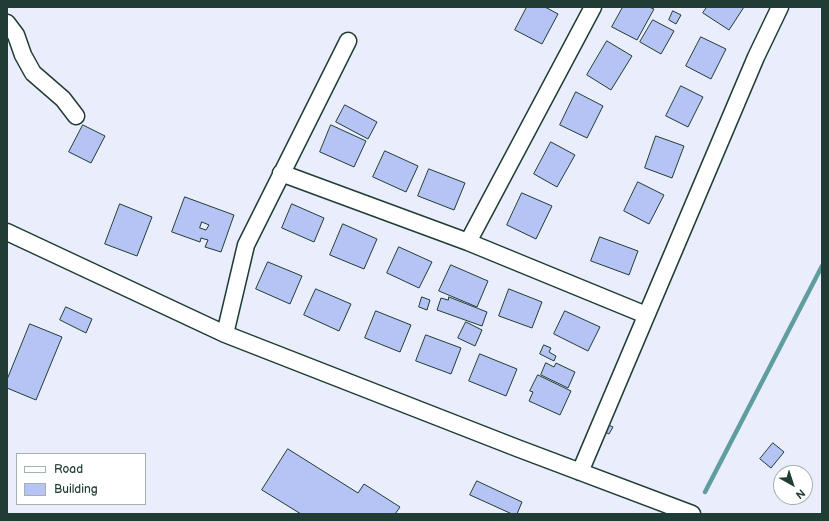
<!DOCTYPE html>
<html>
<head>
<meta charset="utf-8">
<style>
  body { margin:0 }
  #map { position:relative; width:829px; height:521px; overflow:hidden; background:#e9edfc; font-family:"Balsamiq Sans",sans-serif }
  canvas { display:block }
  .frame { position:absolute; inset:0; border:8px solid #1f3d34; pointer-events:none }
  .legend { position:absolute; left:16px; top:453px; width:130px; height:52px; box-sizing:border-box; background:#fff; border:1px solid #a5b1ae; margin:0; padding:5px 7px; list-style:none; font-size:12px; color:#1f3d34 }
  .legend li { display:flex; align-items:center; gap:8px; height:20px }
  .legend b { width:20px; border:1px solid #a5b1ae }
  .north { position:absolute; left:773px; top:465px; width:40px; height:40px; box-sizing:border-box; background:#fff; border:1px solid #a5b1ae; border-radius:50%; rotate:141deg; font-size:11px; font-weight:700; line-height:16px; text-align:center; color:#1f3d34 }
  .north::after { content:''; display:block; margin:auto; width:14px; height:18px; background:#1f3d34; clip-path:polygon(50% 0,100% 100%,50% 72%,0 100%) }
</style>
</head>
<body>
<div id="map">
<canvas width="829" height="521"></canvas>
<div class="frame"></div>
<ul class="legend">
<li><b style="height:5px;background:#fff"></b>Road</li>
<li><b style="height:11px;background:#b5c4f4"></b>Building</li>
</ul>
<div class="north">N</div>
</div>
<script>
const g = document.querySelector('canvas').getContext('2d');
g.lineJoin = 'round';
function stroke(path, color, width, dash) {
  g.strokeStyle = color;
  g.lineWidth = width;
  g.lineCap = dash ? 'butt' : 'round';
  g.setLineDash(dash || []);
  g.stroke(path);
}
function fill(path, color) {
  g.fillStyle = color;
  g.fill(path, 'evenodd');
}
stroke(new Path2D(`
  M705,492L822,266`), '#609d9f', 4.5);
const building = new Path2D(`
  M527,7H545L558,14L542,44L515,30Z
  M623,7H649L654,9L637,40L612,27Z
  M707,7H744L729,30L703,13Z
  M673,11L681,15L676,24L669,20Z
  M653,20L674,31L661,54L640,42Z
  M701,37L726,49L711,79L686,66Z
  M607,41L632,56L611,90L587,75Z
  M681,86L703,97L688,127L666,116Z
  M576,92L603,106L587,138L560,125Z
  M345,105L377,122L368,139L336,122Z
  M83,125L105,136L91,163L69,152Z
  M331,125L366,141L354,167L320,152Z
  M656,136L684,146L672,178L645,168Z
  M551,142L575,155L557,187L534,174Z
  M385,151L418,166L406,192L373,177Z
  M429,169L465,183L454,210L418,196Z
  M638,182L664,195L649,224L624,211Z
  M522,193L552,206L536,239L507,225Z
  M185,197L234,215L221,252L205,247L208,240L201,238L200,242L172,232ZM202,222L209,225L206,230L200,228Z
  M120,204L152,217L137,256L105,244Z
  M292,204L324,218L314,242L282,228Z
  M343,224L377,239L364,269L330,255Z
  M600,237L638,251L629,275L591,261Z
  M399,247L432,262L419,288L387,273Z
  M268,262L302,276L290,304L256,289Z
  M451,265L488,281L477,307L439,291Z
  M316,289L351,304L339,331L304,315Z
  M509,289L542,302L532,328L499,316Z
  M422,297L430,300L427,310L419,307Z
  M449,297L487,312L482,326L437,310L441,298L448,300Z
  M66,307L92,319L86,333L60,320Z
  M376,311L411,325L400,352L365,338Z
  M565,311L600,327L588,351L554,334Z
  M466,322L482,330L475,346L458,338Z
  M30,324L62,337L36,400L7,388V380Z
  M426,335L461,348L451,374L416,361Z
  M544,345L551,348L549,352L556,356L554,361L540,354Z
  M480,354L517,369L506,396L469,381Z
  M546,363L554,367L556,363L575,372L568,388L541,375Z
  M538,375L571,391L560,415L529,401L533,392L530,391Z
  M606,424L613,427L609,434L603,431Z
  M773,443L784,452L771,468L760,459Z
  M288,449L358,493L364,484L400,507L395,514H301L262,490Z
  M477,481L522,502L517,514H512L470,495Z`);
fill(building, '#b5c4f4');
stroke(building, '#1f3d34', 1);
const minor = new Path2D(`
  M7,23L16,35L23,55L33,73L63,99L76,116
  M281,173L468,242L646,315
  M7,232L225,334L517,448L692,514
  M468,242L593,7
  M225,334L246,245L348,41
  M580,472L756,57L780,7`);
stroke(minor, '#1f3d34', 19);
stroke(minor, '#fff', 16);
</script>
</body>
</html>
